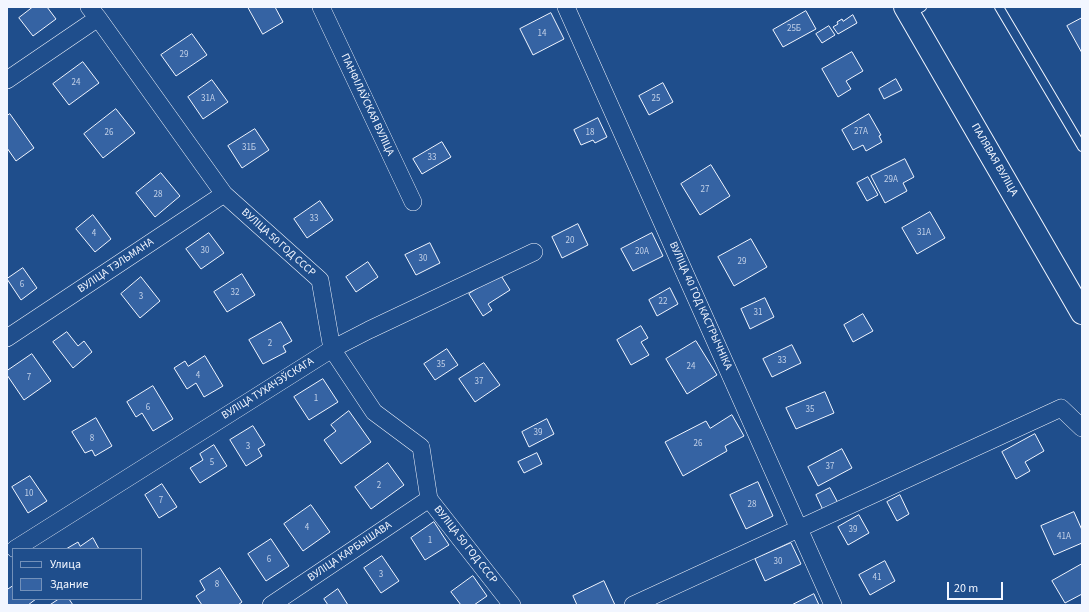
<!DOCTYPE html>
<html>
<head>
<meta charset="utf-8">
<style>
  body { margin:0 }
  #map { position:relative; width:1089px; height:612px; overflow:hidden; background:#1f4e8c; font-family:"Source Sans 3",sans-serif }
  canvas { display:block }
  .frame { position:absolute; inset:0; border:8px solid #f2f6ff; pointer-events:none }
  .legend { position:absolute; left:12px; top:548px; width:130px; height:52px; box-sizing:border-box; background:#1f4e8c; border:1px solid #7391ba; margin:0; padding:5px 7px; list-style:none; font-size:12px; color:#f2f6ff }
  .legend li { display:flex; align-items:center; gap:8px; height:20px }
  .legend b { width:20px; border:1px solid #7391ba }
  .scale { position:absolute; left:947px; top:582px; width:56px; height:18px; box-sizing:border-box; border:2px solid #f2f6ff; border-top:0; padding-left:5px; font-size:12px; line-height:14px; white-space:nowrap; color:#f2f6ff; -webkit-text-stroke:3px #1f4e8c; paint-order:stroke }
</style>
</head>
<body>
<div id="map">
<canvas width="1089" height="612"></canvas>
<div class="frame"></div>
<ul class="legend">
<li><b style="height:5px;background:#1f4e8c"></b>Улица</li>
<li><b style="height:11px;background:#3563a3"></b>Здание</li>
</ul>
<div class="scale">20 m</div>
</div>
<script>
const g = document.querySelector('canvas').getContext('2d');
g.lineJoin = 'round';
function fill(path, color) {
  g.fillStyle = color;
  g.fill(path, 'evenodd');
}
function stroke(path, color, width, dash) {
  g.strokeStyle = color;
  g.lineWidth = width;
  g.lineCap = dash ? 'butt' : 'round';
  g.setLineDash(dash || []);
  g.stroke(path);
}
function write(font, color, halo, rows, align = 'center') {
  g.font = font + ' "Source Sans 3",sans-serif';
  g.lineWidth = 3;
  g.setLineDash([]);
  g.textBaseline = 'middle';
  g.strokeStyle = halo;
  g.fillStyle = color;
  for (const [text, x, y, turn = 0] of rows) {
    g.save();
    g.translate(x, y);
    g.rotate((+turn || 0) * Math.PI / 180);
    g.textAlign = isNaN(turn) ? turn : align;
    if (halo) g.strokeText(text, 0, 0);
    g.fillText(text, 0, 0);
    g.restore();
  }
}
const building = new Path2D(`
  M33,7H47L56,19L33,36L19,18Z
  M248,7H275L283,22L263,34Z
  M806,11L816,29L783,47L773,30Z
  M551,13L564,39L533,55L520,29Z
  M853,15L857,23L838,34L833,27L838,24L837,22L842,19L843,21Z
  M1082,18V53L1067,26Z
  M829,26L835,35L822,43L816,34Z
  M192,34L207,55L176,76L161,55Z
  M852,52L863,71L846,81L851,89L838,97L822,69Z
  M83,62L99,83L69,105L53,84Z
  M896,79L902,90L884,99L879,89Z
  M212,80L228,102L203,119L188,97Z
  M663,83L673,102L649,115L639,96Z
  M116,109L135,133L103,158L84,134Z
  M10,114L34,148L16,161L7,148V116Z
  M869,114L881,135L879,136L882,142L866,151L863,145L853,150L842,130Z
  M598,118L607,137L595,143L593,140L581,145L574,130Z
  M255,129L269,150L242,168L228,146Z
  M442,142L451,157L422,174L413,159Z
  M905,159L914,177L903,183L907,191L885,203L871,176Z
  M711,165L730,196L700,215L681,184Z
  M161,173L180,196L155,217L136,193Z
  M868,177L878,195L867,201L857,183Z
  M320,201L333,220L307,238L294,219Z
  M930,212L945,238L917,254L902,228Z
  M93,215L111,239L95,252L76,229Z
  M578,224L588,245L562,258L552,237Z
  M209,233L224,253L201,269L186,249Z
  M652,233L663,256L633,271L621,249Z
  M751,239L767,267L734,286L718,257Z
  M430,243L440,263L416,275L405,255Z
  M368,262L378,277L356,292L346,277Z
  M23,268L37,288L21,300L7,279Z
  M242,274L255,295L227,312L214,292Z
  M500,274L510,290L488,304L492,310L483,316L469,294Z
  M141,277L160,301L140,318L121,294Z
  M670,288L678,304L657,316L649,300Z
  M765,298L774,317L750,329L741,309Z
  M863,314L873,331L853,342L844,325Z
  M281,322L292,341L283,346L286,352L263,364L249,340Z
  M641,326L648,338L641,342L649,355L631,365L617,340Z
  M67,332L78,346L84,341L92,352L73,368L53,342Z
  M696,341L717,375L687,394L666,359Z
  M792,345L801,363L772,377L763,359Z
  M447,349L458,365L435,380L424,364Z
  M32,354L51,381L24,400L7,375V371Z
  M205,356L223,386L204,397L196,383L187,389L174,368L185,361L188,366Z
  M484,363L500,385L475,402L459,379Z
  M323,379L338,402L309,420L294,397Z
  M153,386L173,419L153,431L142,413L136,417L127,402Z
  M825,392L834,413L796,429L786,408Z
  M349,411L371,442L341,464L324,440L336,431L331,425Z
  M732,415L744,436L725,446L727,451L683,476L665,442L706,421L710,428Z
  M96,418L112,446L95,456L92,450L85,453L72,432Z
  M547,419L554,434L529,447L522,432Z
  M253,426L265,445L258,449L262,456L246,466L230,440Z
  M1035,434L1044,451L1025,462L1030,471L1016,479L1002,452Z
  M214,445L227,466L200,483L190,468L203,460L200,454Z
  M842,449L852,468L818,486L808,467Z
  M537,453L542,464L524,473L518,462Z
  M388,463L404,485L371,509L355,487Z
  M30,476L47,501L28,513L12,487Z
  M758,482L773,516L746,529L730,495Z
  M162,484L177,507L159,518L145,495Z
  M830,488L838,503L823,510L816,495Z
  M900,495L909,514L897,521L887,502Z
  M311,505L330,532L303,551L284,524Z
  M1074,512L1082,530V543L1054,555L1041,526Z
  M859,515L869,533L848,545L838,527Z
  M434,522L449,545L425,560L411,538Z
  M93,538L99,549H66L78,542L80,546Z
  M271,539L289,566L266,581L248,554Z
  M791,543L801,564L765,581L755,559Z
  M382,556L399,581L381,593L364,568Z
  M885,561L895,581L870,595L859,575Z
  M1082,564V594L1065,603L1052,581Z
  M220,568L242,602L238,605H202L196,596L205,590L200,581Z
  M473,576L487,596L474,605H461L451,592Z
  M604,581L615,605H577L573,596Z
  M13,586V599H36L28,605H7V590Z
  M338,589L348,605H328L324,599Z
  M814,594L819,605H792Z
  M59,599H69L73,605H50Z`);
fill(building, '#3563a3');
stroke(building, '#f2f6ff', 1);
const lane = new Path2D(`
  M999,7L1082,147
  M910,14L922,7`);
const street = new Path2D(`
  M89,7L98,18L224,194L320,280L332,349L374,412L421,447L429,499L512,605
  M321,7L413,202
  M566,7L833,605
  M7,80L98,18
  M7,338L224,194
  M15,549L332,349L369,330L534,252
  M271,605L429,499
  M633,605L1061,408L1082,428`);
const secondary = new Path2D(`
  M905,7L1082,313`);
stroke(lane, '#f2f6ff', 10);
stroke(street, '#f2f6ff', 18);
stroke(secondary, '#f2f6ff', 24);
stroke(lane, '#1f4e8c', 8);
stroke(street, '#1f4e8c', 17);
stroke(secondary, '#1f4e8c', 22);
write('9px', '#c3d1e8', null, [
  ["25Б",794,29],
  ["14",542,34],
  ["29",184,55],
  ["24",76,83],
  ["31А",208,99],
  ["25",656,99],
  ["27А",861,132],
  ["26",109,133],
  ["18",590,133],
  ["31Б",249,148],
  ["33",432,158],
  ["29А",891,180],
  ["27",705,190],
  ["28",158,195],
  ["33",314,219],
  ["31А",924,233],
  ["4",94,234],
  ["20",570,241],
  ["30",205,251],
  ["20А",642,252],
  ["30",423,259],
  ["29",742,262],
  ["6",22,285],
  ["32",235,293],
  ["3",141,297],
  ["22",663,302],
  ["31",758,313],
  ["2",270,344],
  ["33",782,361],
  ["35",441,365],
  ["24",691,367],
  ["4",198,376],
  ["7",29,378],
  ["37",479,382],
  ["1",316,399],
  ["6",148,408],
  ["35",810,410],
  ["39",538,433],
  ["8",92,439],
  ["26",698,444],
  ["3",248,447],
  ["5",212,463],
  ["37",830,467],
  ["2",379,486],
  ["10",29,494],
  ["7",161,501],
  ["28",752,505],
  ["4",307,528],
  ["39",853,530],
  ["41А",1064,537],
  ["1",430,541],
  ["6",269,560],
  ["30",778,562],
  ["3",381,575],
  ["41",877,578],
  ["8",217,585]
]);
write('11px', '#f2f6ff', '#1f4e8c', [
  ["ПАНФІЛАЎСКАЯ ВУЛІЦА",367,105,65],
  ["ПАЛЯВАЯ ВУЛІЦА",994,160,60],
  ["ВУЛІЦА 50 ГОД СССР",278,243,42],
  ["ВУЛІЦА ТЭЛЬМАНА",116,266,-34],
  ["ВУЛІЦА 40 ГОД КАСТРЫЧНІКА",700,306,66],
  ["ВУЛІЦА ТУХАЧЭЎСКАГА",268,389,-32],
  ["ВУЛІЦА 50 ГОД СССР",465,545,52],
  ["ВУЛІЦА КАРБЫШАВА",350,552,-34]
]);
</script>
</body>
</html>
